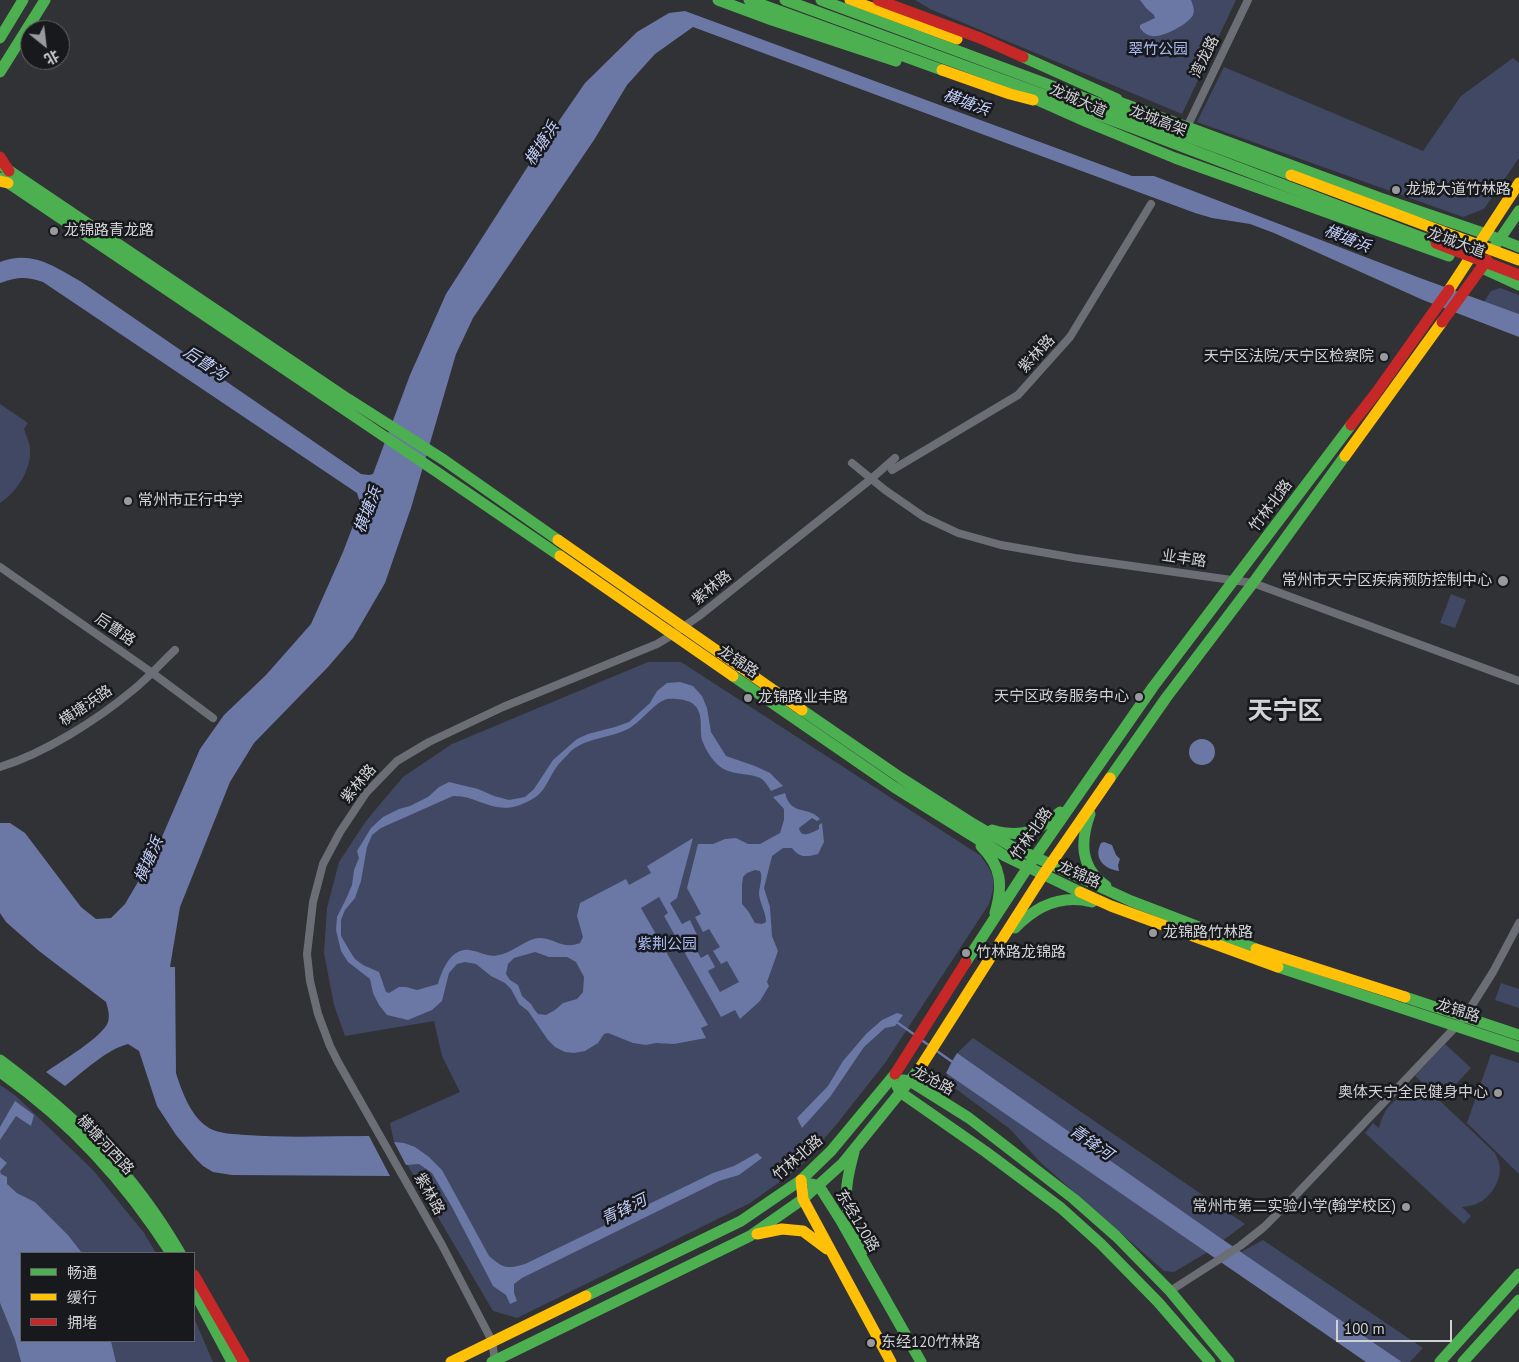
<!DOCTYPE html>
<html>
<head>
<meta charset="utf-8">
<style>
  body { margin:0 }
  #map { position:relative; width:1519px; height:1362px; overflow:hidden; background:#313236; font-family:"PT Sans","Noto Sans SC",sans-serif }
  canvas { display:block }
  .legend { position:absolute; left:20px; top:1252px; width:175px; height:90px; box-sizing:border-box; background:#18191c; border:1px solid #626366; margin:0; padding:6px 9px; list-style:none; font-size:15px; color:#d0d2d6 }
  .legend li { display:flex; align-items:center; gap:10px; height:25px }
  .legend b { width:25px; border:1px solid #626366 }
  .north { position:absolute; left:20px; top:20px; width:50px; height:50px; box-sizing:border-box; background:#18191c; border:1px solid #626366; border-radius:50%; rotate:151deg; font-size:14px; font-weight:700; line-height:20px; text-align:center; color:#d0d2d6 }
  .north::after { content:''; display:block; margin:auto; width:18px; height:22px; background:#989a9e; clip-path:polygon(50% 0,100% 100%,50% 72%,0 100%) }
  .scale { position:absolute; left:1336px; top:1320px; width:116px; height:22px; box-sizing:border-box; border:2px solid #d0d2d6; border-top:0; padding-left:6px; font-size:15px; line-height:18px; white-space:nowrap; color:#d0d2d6; -webkit-text-stroke:4px #18191c; paint-order:stroke }
</style>
</head>
<body>
<div id="map">
<canvas width="1519" height="1362"></canvas>
<ul class="legend">
<li><b style="height:6px;background:#4caf50"></b>畅通</li>
<li><b style="height:6px;background:#ffc107"></b>缓行</li>
<li><b style="height:6px;background:#c62828"></b>拥堵</li>
</ul>
<div class="north">北</div>
<div class="scale">100 m</div>
</div>
<script>
const g = document.querySelector('canvas').getContext('2d');
g.lineJoin = 'round';
function fill(path, color) {
  g.fillStyle = color;
  g.fill(path, 'evenodd');
}
function stroke(path, color, width, dash) {
  g.strokeStyle = color;
  g.lineWidth = width;
  g.lineCap = dash ? 'butt' : 'round';
  g.setLineDash(dash || []);
  g.stroke(path);
}
function write(font, color, halo, rows, align = 'center') {
  g.font = font + ' "PT Sans","Noto Sans SC",sans-serif';
  g.lineWidth = 5;
  g.setLineDash([]);
  g.textBaseline = 'middle';
  g.strokeStyle = halo;
  g.fillStyle = color;
  for (const [text, x, y, turn = 0] of rows) {
    g.save();
    g.translate(x, y);
    g.rotate((+turn || 0) * Math.PI / 180);
    g.textAlign = isNaN(turn) ? turn : align;
    if (halo) g.strokeText(text, 0, 0);
    g.fillText(text, 0, 0);
    g.restore();
  }
}
fill(new Path2D(`
  M915,0H1236L1182,114L930,9Z
  M1513,58L1519,63V158L1484,209L1463,217L1197,122L1224,67L1423,151L1461,96Z
  M1500,288L1519,295V314L1484,302L1491,291Z
  M0,404L28,423L24,429C26,435 29,441 30,448C32,469 17,492 0,503Z
  M1451,594L1466,600L1455,628L1440,623Z
  M648,662H681L981,856C995,878 997,879 989,904L885,1063L836,1125L799,1168L750,1203L517,1318L493,1311L394,1142L390,1123L460,1092L442,1056L434,1021L345,1036L334,1005L324,953L327,908L339,862L366,821L403,777L452,744Z
  M1501,983L1519,989V1008L1495,1000Z
  M973,1038L1245,1224L1206,1253L1174,1272L1164,1271L1040,1162L1010,1129L948,1083C944,1063 959,1051 973,1038Z
  M1445,1044L1471,1068L1441,1100L1415,1076Z
  M1491,1054L1519,1063V1174L1467,1123Z
  M0,1085L16,1096L93,1170L144,1233L156,1253H82L68,1235L35,1202L0,1184Z
  M1417,1091L1428,1094L1439,1100L1494,1152C1496,1155 1498,1159 1499,1163C1503,1178 1492,1197 1478,1203C1473,1206 1467,1206 1462,1207L1471,1216L1464,1224L1365,1133L1373,1123L1379,1128C1385,1105 1394,1098 1417,1091Z
  M1263,1240L1423,1348L1410,1362H1402L1241,1252Z
  M0,1303L15,1340L21,1362H0Z
  M194,1318L213,1362H116L111,1341H194Z`), '#414863');
fill(new Path2D(`
  M1140,0H1191C1193,5 1195,10 1193,15C1189,24 1162,38 1152,36C1146,35 1144,33 1140,28V25L1155,18L1154,15L1146,8Z
  M685,11L1132,176H1154L1420,278L1519,314V337L1423,300L1274,233L1250,224L1212,218L1195,213L693,27L655,54L627,85L594,140L473,318L456,354L411,508L385,583L353,638L328,667L254,743L230,782L180,907L170,967H175L176,1073C182,1092 191,1117 209,1128C219,1134 235,1134 246,1135C287,1138 328,1136 369,1136L390,1176L232,1175L213,1172L203,1166L195,1158L176,1135L157,1106L139,1051L128,1044C107,1049 83,1072 65,1086L46,1072C60,1062 103,1037 108,1022C110,1015 108,1009 106,1002L39,951L6,922L0,913V823H10L25,833L81,907L96,919L111,918L125,904L155,853L200,749L224,715L266,675L311,624L343,552L361,505L357,493L43,282C25,276 18,277 0,283V262C32,250 53,266 80,281L361,474L369,475L373,474L410,375L446,294L532,160L585,83L637,32L669,13Z
  M680,682L693,686L702,696L707,708L711,732L726,756L755,766L770,773L783,786L771,791C768,786 764,779 758,777C742,772 729,776 716,763C710,757 705,748 702,740C699,727 705,710 690,702C684,699 673,698 667,699C655,702 640,723 628,729C610,738 586,738 571,751C567,756 562,760 558,765C550,775 547,788 537,796C532,800 525,803 520,805C493,815 477,795 453,796L381,828L372,835L367,847L361,881L355,898L345,910L341,920V936L351,953L355,959L363,965L379,972L386,992L389,993L399,987H406L417,990L438,984C442,970 451,948 469,950C484,952 487,959 503,954C515,950 527,939 539,938C555,938 562,950 580,943L583,937L577,916L580,903L626,879L629,885L651,873L647,866L693,838L677,898L670,903L682,924L690,920L697,935L690,939L701,958L708,954L715,967L708,971L720,992L739,982L727,961L721,964L713,951L720,947L709,929L703,932L695,917L701,914L687,888L698,844H713L725,839L736,838L748,844H760L780,833L784,820V809L773,797L785,793C791,817 808,805 820,819L817,821L812,818L799,828C801,839 811,833 819,829V825L822,823L824,842L818,854C807,857 799,858 792,848H783L772,856L764,888L770,907L772,936L778,951L767,982L769,986L760,1001L740,1019L735,1010L721,1017L664,916L668,913L659,897L641,908L708,1025L701,1028L706,1038L674,1044L656,1043L646,1045L633,1043L608,1033L604,1034L598,1043L585,1051L574,1053L565,1052L555,1047L548,1040L528,1011L519,1004L511,989L505,983L491,976L476,964L465,962L457,964L449,973L442,1001L432,1010L408,1020L387,1015L379,1005L373,993L370,979L348,962L341,951L336,930L337,917L346,899L352,885L354,870L359,858L357,851L371,828L383,817L399,809L410,806L428,797L439,787L449,782L478,789L494,796L509,800L525,797L534,789L553,760L577,739L588,734L615,727L629,722L650,703L657,691L667,683ZM755,870L760,871L761,874C762,881 759,888 759,894C760,904 766,912 766,922L762,924L755,923L748,911L742,904V885L743,877L747,873ZM535,952L549,957H567L576,962L584,977L583,992L577,999L563,1003L555,1010L546,1015L538,1014L534,1009L531,1004L522,996L518,985L510,980L506,974L508,964L514,958Z
  M1189 752a13 13 0 1 1 26 0a13 13 0 1 1-26 0Z
  M1104,842L1112,845L1116,855L1120,859L1118,865L1119,871C1104,869 1093,858 1101,843Z
  M897,1013L903,1015L895,1026L885,1028L864,1047L830,1097L802,1128L797,1118L828,1086L843,1061L866,1034L882,1020Z
  M957,1053L1219,1237L1402,1362H1366L946,1073Z
  M15,1101L34,1115L31,1126L16,1116L0,1140V1127Z
  M394,1142L404,1143L415,1147L429,1157L442,1170L489,1256C504,1269 507,1269 525,1264L713,1173L734,1166L757,1153L762,1158L739,1175L719,1181L522,1278L514,1284V1293L517,1301L510,1304L506,1295L493,1286L452,1207L432,1173L419,1164L406,1165Z
  M0,1157L7,1163L0,1171L1,1174L7,1177V1184L17,1193L35,1202L68,1235L82,1253H21V1341H111L116,1362H21L15,1340L0,1303Z`), '#6b77a4');
stroke(new Path2D(`
  M895,1021L915,1035
  M920,1039L930,1046
  M934,1049L954,1063`), '#6b77a4', 2.5);
stroke(new Path2D(`
  M1187,127L1248,0
  M852,463L885,490L924,517L958,533L1001,545L1075,558L1253,583L1519,681
  M892,470L1018,395L1070,337L1151,204
  M0,567L151,672L213,718
  M0,767C45,753 97,720 133,690C148,678 161,663 175,650
  M1170,1291L1240,1246L1264,1227L1294,1197L1464,1018L1493,972L1519,923
  M495,1361L492,1341L442,1245L338,1062L330,1046L318,1014L310,981L307,954L313,902L323,864L340,832L366,793L397,761L429,742L503,707L657,644L672,635L699,616L871,479L895,458`), '#6b6e74', 8);
stroke(new Path2D(`
  M718,0L772,20L896,61
  M749,0L942,70
  M0,38L23,0
  M1023,57L1117,99
  M0,72L45,0
  M1033,98L1087,122L1175,158L1449,256
  M1108,98L1380,198L1486,234L1519,247
  M1,165L348,399L444,460L558,540
  M1,178L437,472L560,556
  M1495,246L1519,211
  M1482,268L1519,285
  M733,676L894,787L1005,856L1080,892
  M802,710L901,778L970,822L1011,846L1131,901L1256,949
  M1110,778L1166,698L1253,583L1345,456
  M1090,814C1080,842 1080,867 1106,886
  M992,830C1020,838 1039,832 1060,812
  M981,846C1002,867 1003,886 995,913
  M1015,928C1036,906 1062,894 1092,902
  M966,962L1028,867L1153,687L1351,425
  M1278,967L1519,1047
  M1405,997L1519,1035
  M0,1060C76,1117 132,1170 180,1253
  M0,1072C71,1122 124,1180 171,1253
  M903,1080L910,1081L969,1118L1074,1199L1116,1236L1170,1291L1229,1362
  M897,1086L900,1092L986,1152L1061,1208L1101,1244L1158,1302L1210,1362
  M854,1152C848,1174 842,1198 851,1221C855,1231 860,1240 865,1249
  M812,1184L819,1186L840,1219L921,1362
  M194,1291L232,1362
  M586,1296L741,1221L801,1180L831,1151L895,1074
  M492,1362L750,1236L803,1199L843,1163L920,1068
  M1440,1362L1519,1274
  M1463,1362L1519,1300`), '#4caf50', 11);
stroke(new Path2D(`
  M850,0L957,39
  M0,181L8,183
  M1449,290L1519,183
  M1345,456L1442,322
  M558,540L802,710
  M560,556L733,676
  M1080,892L1111,906L1278,967
  M1256,949L1405,997
  M920,1068L1043,875L1110,778
  M801,1180L803,1199L891,1362
  M757,1234L782,1229L803,1231L827,1249
  M451,1362L586,1296`), '#ffc107', 11);
stroke(new Path2D(`
  M878,0L980,38L1023,57
  M0,157L9,171
  M1442,322L1487,260
  M1351,425L1376,393L1449,290
  M895,1074L966,962
  M194,1275L244,1362`), '#c62828', 11);
stroke(new Path2D(`
  M785,0L1131,127L1436,243
  M821,0L1291,175`), '#4caf50', 11);
stroke(new Path2D(`
  M942,70L1010,94L1033,100
  M1291,175L1519,260`), '#ffc107', 11);
stroke(new Path2D(`
  M1436,243L1519,275`), '#c62828', 11);
for (const [x, y, r, color] of [
  [1396,190,5,"#989a9e"],
  [54,231,5,"#989a9e"],
  [1384,357,5,"#989a9e"],
  [128,501,5,"#989a9e"],
  [1503,581,6,"#989a9e"],
  [1139,697,5,"#989a9e"],
  [748,698,5,"#989a9e"],
  [1153,933,5,"#989a9e"],
  [966,953,5,"#989a9e"],
  [1498,1093,5,"#989a9e"],
  [1406,1207,5,"#989a9e"],
  [871,1343,5,"#989a9e"]
]) {
  const dot = new Path2D();
  dot.arc(x, y, r, 0, 2 * Math.PI);
  g.fillStyle = color;
  g.fill(dot);
  stroke(dot, '#18191c', 2);
}
write('15px', '#abbbf6', '#18191c', [
  ["翠竹公园",1158,50],
  ["紫荆公园",667,945]
]);
write('15px', '#d0d2d6', '#18191c', [
  ["湾龙路",1205,57,-64],
  ["龙城大道",1078,101,24],
  ["龙城高架",1158,121,21],
  ["龙城大道",1456,243,20],
  ["紫林路",1037,354,-47],
  ["竹林北路",1271,506,-53],
  ["业丰路",1184,559,8],
  ["紫林路",712,588,-38],
  ["后曹路",115,630,35],
  ["龙锦路",738,662,34],
  ["横塘浜路",86,706,-34],
  ["紫林路",359,784,-50],
  ["竹林北路",1032,834,-55],
  ["龙锦路",1079,875,24],
  ["龙锦路",1458,1011,18],
  ["龙沧路",933,1081,28],
  ["横塘河西路",105,1145,47],
  ["竹林北路",798,1158,-41],
  ["紫林路",429,1194,61],
  ["东经120路",857,1221,59]
]);
write('15px', '#d0d2d6', '#18191c', [
  ["龙城大道竹林路",1406,190],
  ["龙锦路青龙路",64,231],
  ["天宁区法院/天宁区检察院",1374,357,"right"],
  ["常州市正行中学",138,501],
  ["常州市天宁区疾病预防控制中心",1492,581,"right"],
  ["天宁区政务服务中心",1129,697,"right"],
  ["龙锦路业丰路",758,698],
  ["龙锦路竹林路",1163,933],
  ["竹林路龙锦路",976,953],
  ["奥体天宁全民健身中心",1488,1093,"right"],
  ["常州市第二实验小学(翰学校区)",1396,1207,"right"],
  ["东经120竹林路",881,1343]
], 'left');
write('italic 16px', '#c1cefb', '#18191c', [
  ["横塘浜",966,103,20],
  ["横塘浜",542,144,-57],
  ["横塘浜",1347,239,22],
  ["后曹沟",205,364,34],
  ["横塘浜",368,510,-69],
  ["横塘浜",149,860,-66],
  ["青锋河",1091,1143,35],
  ["青锋河",624,1210,-26]
]);
write('bold 25px', '#d0d2d6', '#18191c', [
  ["天宁区",1285,712]
]);
</script>
</body>
</html>
